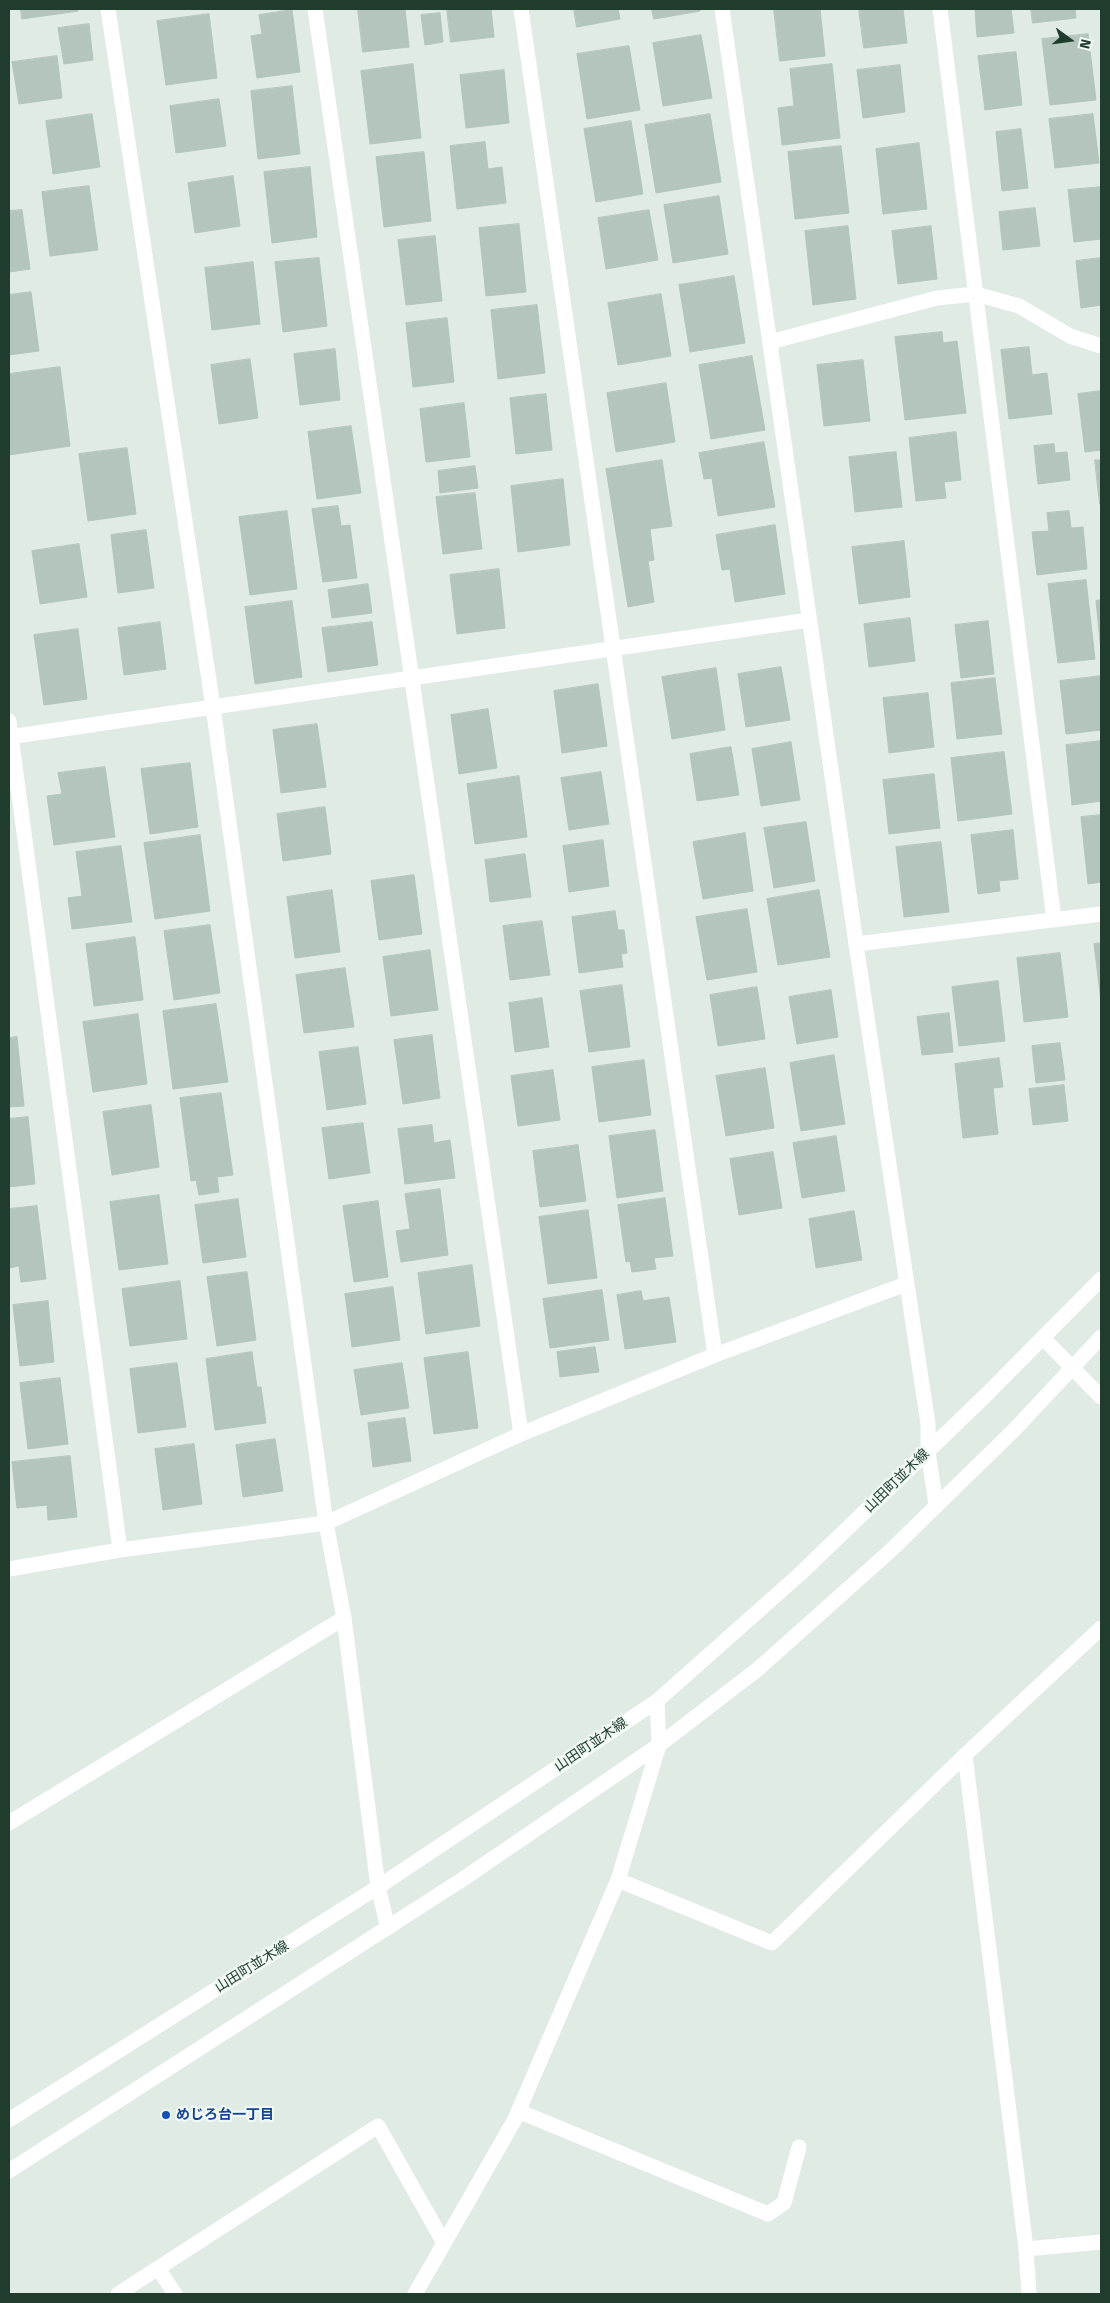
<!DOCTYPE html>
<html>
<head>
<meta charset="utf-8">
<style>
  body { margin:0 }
  #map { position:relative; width:1110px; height:2303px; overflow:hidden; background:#dfebe3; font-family:"Fira Sans",sans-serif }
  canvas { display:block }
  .frame { position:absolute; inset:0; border:10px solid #1f3c2d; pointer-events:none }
  .north { position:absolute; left:1045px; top:15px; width:50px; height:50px; -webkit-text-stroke:4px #f0f8f2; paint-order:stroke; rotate:104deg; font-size:14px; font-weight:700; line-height:20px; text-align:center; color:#1f3c2d }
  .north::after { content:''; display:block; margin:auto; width:18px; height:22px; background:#1f3c2d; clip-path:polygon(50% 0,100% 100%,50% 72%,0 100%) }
</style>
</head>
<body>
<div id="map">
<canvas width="1110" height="2303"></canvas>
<div class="frame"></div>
<div class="north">N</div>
</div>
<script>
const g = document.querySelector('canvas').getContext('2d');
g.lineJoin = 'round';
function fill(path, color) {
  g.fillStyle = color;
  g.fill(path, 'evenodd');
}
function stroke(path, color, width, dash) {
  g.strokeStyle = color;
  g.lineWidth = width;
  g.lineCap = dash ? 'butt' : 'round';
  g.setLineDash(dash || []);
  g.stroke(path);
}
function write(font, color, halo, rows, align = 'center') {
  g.font = font + ' "Fira Sans","Noto Sans JP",sans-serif';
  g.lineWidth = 4.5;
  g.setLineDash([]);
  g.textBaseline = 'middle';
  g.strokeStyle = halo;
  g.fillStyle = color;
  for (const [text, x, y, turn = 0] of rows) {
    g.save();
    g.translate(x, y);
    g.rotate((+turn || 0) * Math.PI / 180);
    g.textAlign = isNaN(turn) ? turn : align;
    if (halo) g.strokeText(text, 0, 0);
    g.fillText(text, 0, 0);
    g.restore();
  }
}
const building = new Path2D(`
  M21,9H77L78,11L22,19Z
  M358,9H405L409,47L363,52Z
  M447,9H491L494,37L451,42Z
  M574,9H618L620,19L577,27Z
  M652,9H700V11L654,19Z
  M774,9H820L825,56L780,61Z
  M859,9H903L907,43L864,48Z
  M984,9H1011L1014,33L977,37L975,10Z
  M1031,9H1075L1076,18L1033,23Z
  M292,10L300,72L257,78L251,36L262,34L259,15Z
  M440,13L443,42L425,45L421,15Z
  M209,14L217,78L166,85L157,21Z
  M89,24L93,60L64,64L58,28Z
  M1088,34L1096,100L1050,105L1042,39Z
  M701,35L712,98L663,106L653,43Z
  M629,46L640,110L587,119L577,54Z
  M1016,52L1022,105L985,110L978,56Z
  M57,56L62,98L19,104L12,62Z
  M413,64L421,138L370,144L361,71Z
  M832,64L840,138L782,145L778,108L794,106L790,69Z
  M900,65L905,112L863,118L857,70Z
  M504,70L509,123L466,128L460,75Z
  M292,86L300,154L258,159L251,91Z
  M219,99L226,146L176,153L170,106Z
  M92,114L100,167L53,174L46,121Z
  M710,114L721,182L656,193L645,125Z
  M1093,114L1099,163L1055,168L1049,119Z
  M631,121L643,194L596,202L584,129Z
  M1021,129L1028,188L1002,191L996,132Z
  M485,142L488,169L502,167L506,203L457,209L450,146Z
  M919,143L927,209L883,214L876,149Z
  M841,146L849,213L795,219L788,152Z
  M424,152L431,221L384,227L376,157Z
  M310,167L317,237L272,243L264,172Z
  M233,176L240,226L195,233L188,183Z
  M89,186L98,250L50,256L42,192Z
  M1101,187V239L1074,242L1068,190Z
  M719,196L728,254L673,263L664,205Z
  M1035,208L1040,246L1003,250L999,212Z
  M22,210L30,269L9,272V211Z
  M649,210L658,260L606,269L598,218Z
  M519,224L526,292L486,296L479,228Z
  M848,226L856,299L813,305L805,231Z
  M931,226L937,279L898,284L892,231Z
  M435,236L442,301L406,305L398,240Z
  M319,258L327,326L283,332L275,262Z
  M1101,258V305L1081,308L1076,261Z
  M253,262L260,324L212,330L205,268Z
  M734,276L745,343L690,352L679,285Z
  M31,292L39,351L9,355V295Z
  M661,294L671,356L618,365L608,303Z
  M537,305L545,373L498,379L491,310Z
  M447,318L454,382L413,387L406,323Z
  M942,332L943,343L957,341L966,413L905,420L895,337Z
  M1029,347L1032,375L1047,373L1052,414L1009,419L1001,350Z
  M335,349L340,400L300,405L294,354Z
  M752,356L765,430L711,439L699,365Z
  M250,359L258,418L219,424L211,365Z
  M863,360L870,421L824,426L817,365Z
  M60,367L70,446L9,455V374Z
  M666,383L675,442L616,452L607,393Z
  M1101,391V450L1085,452L1078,394Z
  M546,394L552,450L516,454L510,398Z
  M464,403L470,457L426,462L420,409Z
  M351,426L361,493L317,499L308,432Z
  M956,432L961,480L944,482L946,498L916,501L909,438Z
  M764,442L775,507L718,516L712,478L704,479L699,453Z
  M1054,444L1055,453L1067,452L1070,480L1038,484L1034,446Z
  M127,448L136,514L88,521L79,454Z
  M896,452L902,507L855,512L849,457Z
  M662,460L672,526L650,529L654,560L648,561L654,602L628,607L606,469Z
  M1095,460H1101V504H1100Z
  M475,466L478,488L440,493L438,471Z
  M563,479L570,545L518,552L511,486Z
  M475,493L482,549L443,554L436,497Z
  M338,506L341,526L350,525L357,578L323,582L312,509Z
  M287,511L297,589L250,595L239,517Z
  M1069,511L1071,528L1083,527L1087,569L1037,575L1032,532L1049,531L1047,513Z
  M775,525L785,594L735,602L730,569L722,570L716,535Z
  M146,530L154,588L118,593L111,535Z
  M904,541L910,597L859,604L852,547Z
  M79,544L87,597L40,604L32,551Z
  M499,569L505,628L457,634L450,575Z
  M1086,580L1095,659L1058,663L1048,584Z
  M368,584L372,613L332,618L328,590Z
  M1101,600V651L1096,601Z
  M292,601L302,677L255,684L245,607Z
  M910,618L915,661L869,667L864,624Z
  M988,621L994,674L961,678L955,625Z
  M160,622L166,669L124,675L118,628Z
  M372,622L378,665L328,672L322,628Z
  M78,629L87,699L44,705L34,635Z
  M781,667L790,720L746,727L738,674Z
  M716,668L725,730L672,739L662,677Z
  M1101,676V730L1066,734L1060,681Z
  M995,678L1002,734L957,739L951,683Z
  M598,684L607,746L562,753L554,691Z
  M928,693L934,747L889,753L883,698Z
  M488,709L497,768L459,774L451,715Z
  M317,724L326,787L281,793L273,730Z
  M1101,741V801L1072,805L1066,745Z
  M791,742L800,800L761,806L752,749Z
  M731,747L739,795L697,801L690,754Z
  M1004,752L1012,814L958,821L951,758Z
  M190,763L198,827L150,834L141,769Z
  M105,767L115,837L54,845L47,796L62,794L58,773Z
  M601,772L609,824L569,830L561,778Z
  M934,774L940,828L889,834L883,780Z
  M519,776L527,837L475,844L467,784Z
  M325,807L331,854L283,861L277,814Z
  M1101,815V882L1088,884L1081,817Z
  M806,822L815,881L774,888L764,828Z
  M1013,830L1018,879L999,881L1000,891L978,894L971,835Z
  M745,833L753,891L703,899L693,842Z
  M200,835L210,911L155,919L144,843Z
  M603,840L609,886L569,892L563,846Z
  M941,842L949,912L904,917L896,847Z
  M121,846L132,922L72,929L68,898L82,896L76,852Z
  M525,854L531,897L490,902L485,860Z
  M414,875L422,934L379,940L371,881Z
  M332,890L340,952L295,958L287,897Z
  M819,890L830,957L778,965L767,899Z
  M747,909L757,972L707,980L696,917Z
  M615,911L618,930H624L627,953L621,954L623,967L579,973L572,917Z
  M542,921L550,975L510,980L503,926Z
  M210,925L220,993L174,1000L164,931Z
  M135,937L143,1000L94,1006L86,944Z
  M1101,943V1001L1094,944Z
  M430,950L438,1010L391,1016L383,957Z
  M1060,953L1068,1017L1024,1022L1017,958Z
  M345,968L354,1027L304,1033L296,975Z
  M998,981L1005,1041L959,1046L952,987Z
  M622,985L630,1047L589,1052L580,991Z
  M757,987L765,1039L718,1046L710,995Z
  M831,990L838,1037L797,1044L789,997Z
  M542,998L549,1047L515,1052L509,1003Z
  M216,1004L228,1082L173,1089L163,1011Z
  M949,1013L953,1052L922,1055L917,1017Z
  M138,1014L147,1084L93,1092L83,1022Z
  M432,1035L440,1098L403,1104L394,1040Z
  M17,1037L24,1106L9,1107V1038Z
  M1060,1043L1065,1080L1036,1083L1032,1046Z
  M358,1047L366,1104L327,1110L319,1052Z
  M834,1055L845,1124L801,1131L790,1063Z
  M999,1058L1003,1087L993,1088L998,1134L963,1138L955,1064Z
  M644,1060L651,1115L599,1122L592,1067Z
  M765,1068L774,1128L726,1136L716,1076Z
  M553,1070L560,1120L518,1126L511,1076Z
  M1064,1085L1068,1121L1033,1125L1029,1089Z
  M221,1093L233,1175L217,1177L219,1192L199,1195L196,1180L191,1181L180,1098Z
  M151,1105L159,1167L112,1175L103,1112Z
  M28,1117L35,1184L9,1187V1119Z
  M363,1123L370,1173L329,1179L322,1128Z
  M432,1125L434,1143L450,1140L455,1178L405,1184L398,1129Z
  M655,1130L663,1191L617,1198L609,1136Z
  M836,1136L845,1191L802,1198L793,1143Z
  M578,1145L586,1201L540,1207L533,1151Z
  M773,1152L782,1208L739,1215L730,1159Z
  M440,1189L448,1255L401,1262L396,1231L410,1229L405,1194Z
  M159,1195L168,1264L119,1270L110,1202Z
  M665,1198L673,1256L654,1258L656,1269L632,1272L630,1261L626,1262L618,1205Z
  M238,1199L246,1257L203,1263L195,1205Z
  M378,1201L388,1277L354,1282L343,1206Z
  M37,1206L46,1279L21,1282L19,1266L9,1268V1209Z
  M588,1210L597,1278L548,1284L539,1217Z
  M854,1211L862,1260L816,1268L809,1219Z
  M472,1265L480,1326L426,1334L418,1273Z
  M247,1272L256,1340L217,1346L207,1277Z
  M180,1281L187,1339L130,1346L122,1289Z
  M393,1287L400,1340L352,1347L345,1294Z
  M602,1290L609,1340L550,1348L543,1299Z
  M641,1291L643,1301L669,1297L676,1342L625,1349L617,1295Z
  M48,1301L54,1362L20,1366L13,1305Z
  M595,1347L599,1372L560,1377L557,1352Z
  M252,1352L257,1387H261L266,1423L215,1430L206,1359Z
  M468,1352L478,1428L434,1434L424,1358Z
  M177,1363L186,1427L138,1433L130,1369Z
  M402,1363L409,1408L361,1415L354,1370Z
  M60,1378L68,1444L28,1449L20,1383Z
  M405,1418L411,1461L373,1467L368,1423Z
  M275,1439L283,1491L243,1497L236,1445Z
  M194,1444L202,1504L163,1510L155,1449Z
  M70,1456L77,1517L48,1520L47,1505L17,1508L12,1462Z`);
fill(building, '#b4c6bb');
stroke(building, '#b1c5b8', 1);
stroke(new Path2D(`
  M108,9L213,707L326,1523L344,1618L378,1887L388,1928
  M315,9L521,1434
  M521,9L715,1355
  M940,9L1054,920
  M770,342L937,298L976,294L1019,306L1070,336L1101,346
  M213,707L809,620
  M9,721L120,1550
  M856,944L1101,914
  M9,1569L120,1550L326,1523L521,1434L715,1355L906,1284
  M965,1755L1026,2249L1029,2294
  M9,1823L344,1618
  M618,1880L772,1943L965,1755L1101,1628
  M518,2111L768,2214L784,2203L799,2147
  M1026,2249L1101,2242
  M158,2268L175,2294
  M118,2294L378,2126L444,2243
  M415,2294L515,2119L618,1880L659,1745L657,1701`), '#fff', 15);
stroke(new Path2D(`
  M722,9L856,944L928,1424V1451L936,1505
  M9,737L213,707
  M1043,1338L1101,1397
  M9,2120L378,1887L657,1701L800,1574L984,1397L1101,1279
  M9,2171L463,1879L659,1745L758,1669L889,1552L1015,1429L1101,1337`), '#fff', 15);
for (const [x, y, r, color] of [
  [166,2115,5,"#1a4fb4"]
]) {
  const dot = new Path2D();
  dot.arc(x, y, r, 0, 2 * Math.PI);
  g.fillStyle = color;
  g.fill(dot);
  stroke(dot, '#f0f8f2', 2);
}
write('14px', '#1f3c2d', '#f0f8f2', [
  ["山田町並木線",897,1481,-44],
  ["山田町並木線",591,1745,-34],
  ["山田町並木線",252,1967,-32]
]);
write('bold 14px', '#164399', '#f0f8f2', [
  ["めじろ台一丁目",176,2115]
], 'left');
</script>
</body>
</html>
